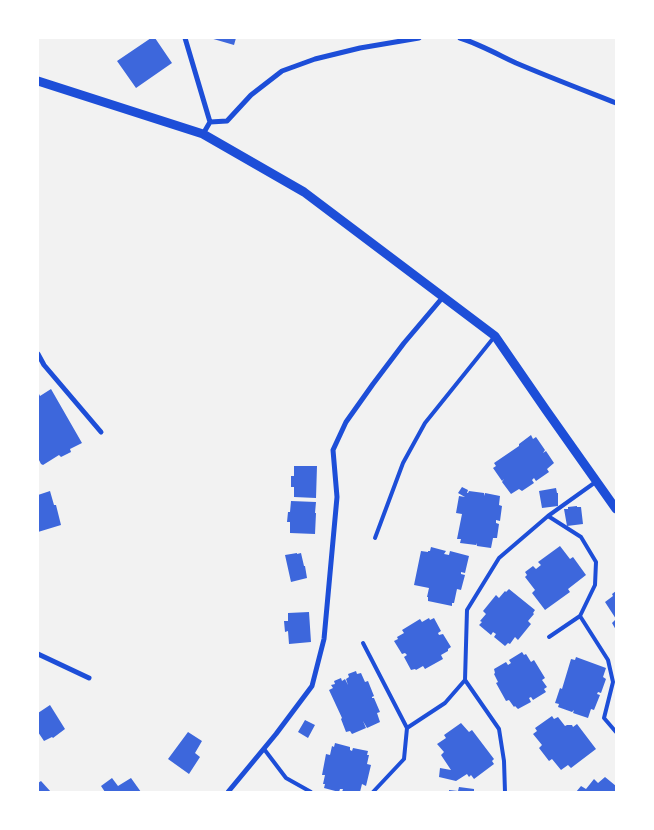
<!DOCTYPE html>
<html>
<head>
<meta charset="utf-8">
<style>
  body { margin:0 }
  #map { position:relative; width:654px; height:830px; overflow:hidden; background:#f2f2f2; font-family:"DejaVu Sans",sans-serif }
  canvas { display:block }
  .frame { position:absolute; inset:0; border:39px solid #fff; pointer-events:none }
</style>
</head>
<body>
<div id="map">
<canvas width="654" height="830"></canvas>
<div class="frame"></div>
</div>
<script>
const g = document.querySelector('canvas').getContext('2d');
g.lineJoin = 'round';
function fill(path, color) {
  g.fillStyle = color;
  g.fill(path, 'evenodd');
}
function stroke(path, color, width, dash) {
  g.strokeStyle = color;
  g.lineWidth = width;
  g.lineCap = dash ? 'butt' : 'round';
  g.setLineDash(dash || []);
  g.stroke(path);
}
fill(new Path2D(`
  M151,38H155L172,63L136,88L117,61Z
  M210,38H236L234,45Z
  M51,389L82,443L70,449L71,452L61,457L59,455L43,465L41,464L38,458V395L39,394L40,396Z
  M531,435L533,439L536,437L545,450L543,453L546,451L554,463L547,469L549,472L536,481L534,478L532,480L534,483L522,491L519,489L511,494L502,482L504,479L502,481L493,468L496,466L494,463L519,446V444Z
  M294,466H317L316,498L294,497V487H291V476H294Z
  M462,487L468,490L467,493H468L469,491L484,493V496L485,493L500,496L499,505L502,506L500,521L496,520V523L499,524L497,538H493L491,548L477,546L476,543V545L460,543L461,539H457L462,514L456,513L459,496L465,497L458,493Z
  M556,488L557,493H558V506L542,508L539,491Z
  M50,491L54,505H56L61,525L38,532V495Z
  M291,501L316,502L315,513H316L315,534L290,533V522H287L288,512H290Z
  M577,506V507H581L583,524L567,526L564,509H568V507Z
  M560,546L570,559L573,557L586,575L568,589L570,592L545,610L532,593L535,590L525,577L527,575L525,572L533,566L536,569L541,565L538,562Z
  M431,547L446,551L444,554L449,555L450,551L469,556L465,573L461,572V574L465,575L461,590L457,589L454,603H452V606L428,601V597H427L429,588L414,585L421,551L428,552V551H430Z
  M297,553V554L301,553L304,566H305L307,578L291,582L285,555Z
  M509,589L535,610L533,613L534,614L528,621L531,624L518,640L515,637L510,644L508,643L505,646L494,637L496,634L493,632L491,635L479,625L482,622L480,621L486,614L483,611L496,595L499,598L505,591L506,592Z
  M616,591V630L612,623L616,619L605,602L613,596L612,594Z
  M309,612L311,642L289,644L288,631L285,632L284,621H288V613Z
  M429,618L430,620L434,618L441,631L438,633L439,635L443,634L451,647L448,649V651L441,655L443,659L425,669L423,666L416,670L415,669L411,670L404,657L407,655L405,653L402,654L394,641L398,639L397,637L404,633L402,630L420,619L422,622Z
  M522,652L524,655L526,654L531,662L534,660L545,678L542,680L547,687L544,689L546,692L533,700L531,697L529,698L531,702L518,709L515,706L514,707L509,700L506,701L496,683L498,682L494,674L495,673L494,669L506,662L508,665L511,663L509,660Z
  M576,657L606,668L603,677L606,679L601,693L598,692L597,694L600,695L594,710L591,709L588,718L573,713L574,710L572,712L558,707L559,704L555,703L560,688L562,689L571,659L575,660Z
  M356,671L357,674L361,673L365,682L368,681L374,696L372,697V698H374L380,712L377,713L380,722L367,728L363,721L366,728L352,734L350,731L346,732L341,719L342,718L329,690L333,688L331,685L335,684L334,681L341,678L342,681L345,679L348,685L346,679L349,677L348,674Z
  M50,705L65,729L53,738L52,737L44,741L38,732V713Z
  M552,716L554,719L558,717L565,726L567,725H572L573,727L577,724L596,749L571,768L568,765L561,770L552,759L549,761L539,748L542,745L533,734L537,731L535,728Z
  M305,720L315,725L308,738L298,732Z
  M461,723L469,732L472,730L494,759L492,761L494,764L474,779L471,775L469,777L467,774L456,781L439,777L440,768L451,770L441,755L444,752L437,744L446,738L444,735Z
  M188,732L202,741L195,753L200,757L189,774L168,759Z
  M335,743L350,747V750L352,751L353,748L368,751L367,755H369L367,764L371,765L366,786L362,784L360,792H342L343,789H340L339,792L324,788L325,784H323L325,775H322L326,754L330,755L332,746L334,747Z
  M605,777L616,786V792H576L581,786L586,789L594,779L598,783Z
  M112,778L118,786L131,778L141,792H105L101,786Z
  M41,781L51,792H38V783Z
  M459,787L474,789V792H449V790L458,791Z`), '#3d67dc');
stroke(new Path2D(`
  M548,516L581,537L596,562L595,585L580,616L549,637
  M375,538L403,463L425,423L495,336
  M580,616L608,660L613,682L604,718L616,732
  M363,643L407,728
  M465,680L499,729L504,761L505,792
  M264,749L286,778L311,792
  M373,792L404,759L407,728L445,703L465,680L467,610L499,558L548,516L597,481`), '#1d4ed8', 4);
stroke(new Path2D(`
  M185,38L210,122L203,134
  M460,38C479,44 497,54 516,63C549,77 583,90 616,103
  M210,122L227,121L251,95L282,71L315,59L360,48L419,38
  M38,354L44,365L101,432
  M38,654L89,678
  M228,792L276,734L312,686L324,639L337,497L333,450L346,422L373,384L404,343L443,297`), '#1d4ed8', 5);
stroke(new Path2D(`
  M38,81L203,134L304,192L495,336L546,410L616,509`), '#1d4ed8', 9);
</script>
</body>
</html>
